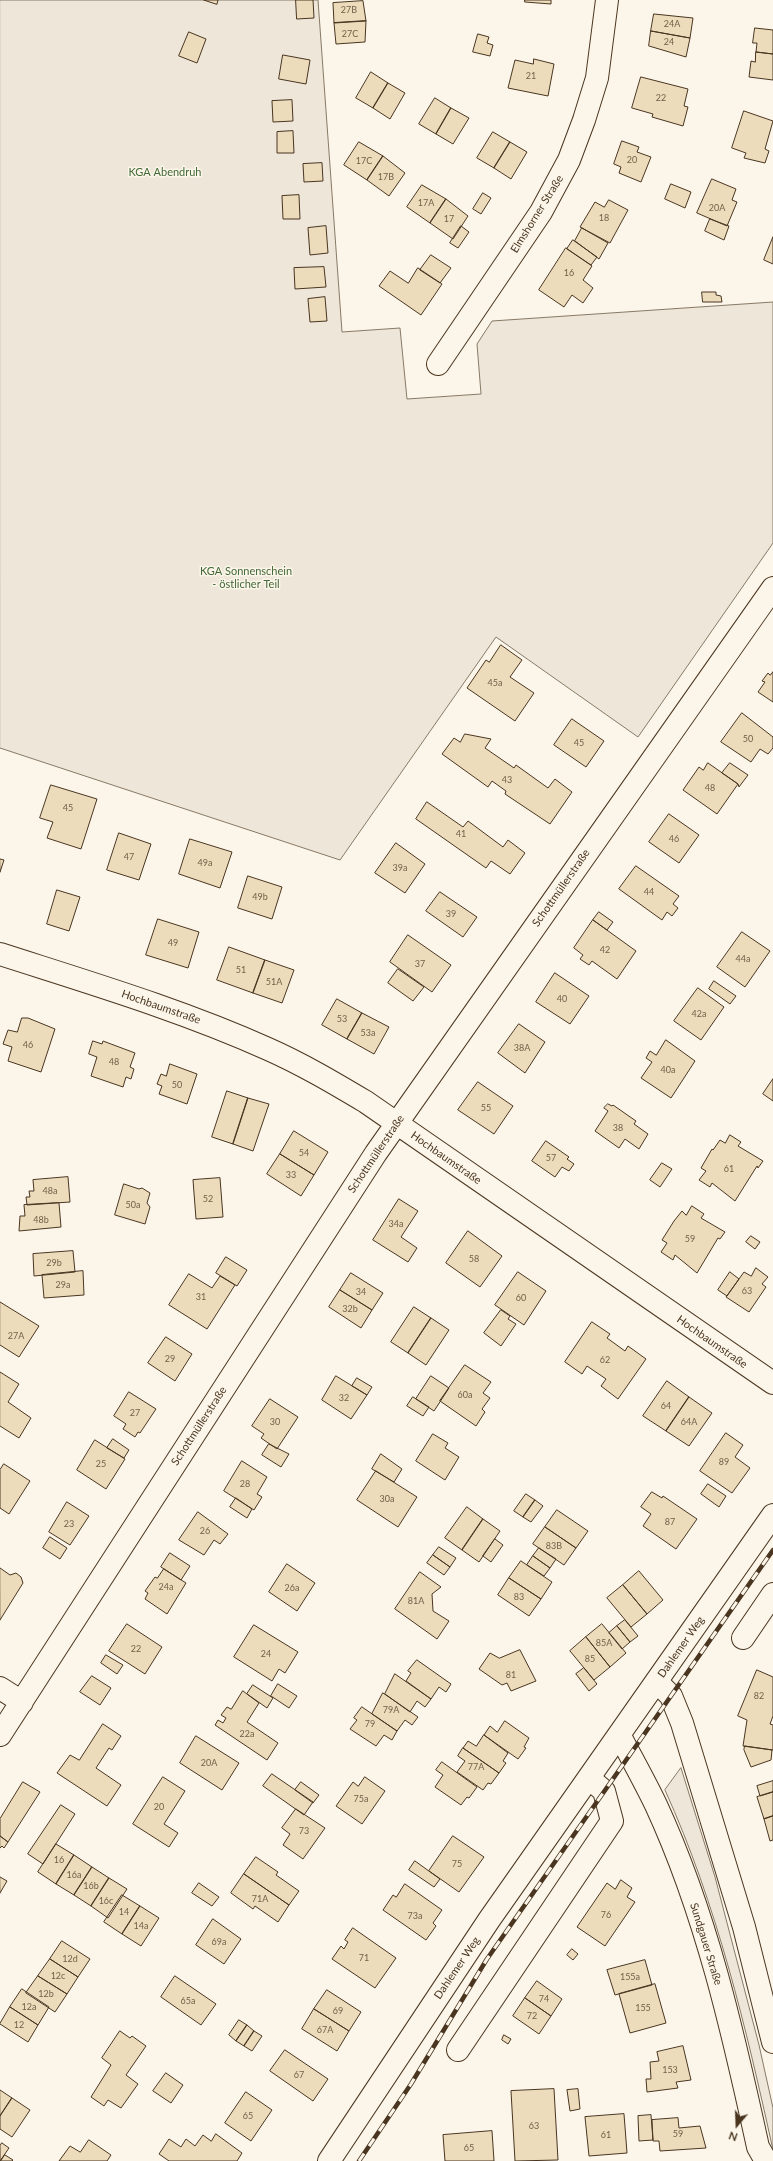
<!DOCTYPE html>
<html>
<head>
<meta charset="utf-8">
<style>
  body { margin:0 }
  #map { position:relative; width:773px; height:2161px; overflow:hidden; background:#fbf6e9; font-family:Lato,sans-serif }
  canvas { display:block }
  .north { position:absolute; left:717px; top:2105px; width:40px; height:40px; -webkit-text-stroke:3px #fbf6e9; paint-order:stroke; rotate:199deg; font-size:11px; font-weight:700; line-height:16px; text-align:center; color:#4a3520 }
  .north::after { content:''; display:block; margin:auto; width:14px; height:18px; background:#4a3520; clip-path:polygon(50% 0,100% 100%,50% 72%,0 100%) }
</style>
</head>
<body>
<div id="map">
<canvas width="773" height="2161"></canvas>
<div class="north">N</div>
</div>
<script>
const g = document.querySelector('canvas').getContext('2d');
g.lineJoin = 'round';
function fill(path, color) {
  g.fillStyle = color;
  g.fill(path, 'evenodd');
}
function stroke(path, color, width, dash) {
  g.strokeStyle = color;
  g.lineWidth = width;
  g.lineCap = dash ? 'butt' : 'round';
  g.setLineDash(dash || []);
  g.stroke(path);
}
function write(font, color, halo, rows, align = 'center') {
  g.font = font + ' Lato,sans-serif';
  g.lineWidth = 3;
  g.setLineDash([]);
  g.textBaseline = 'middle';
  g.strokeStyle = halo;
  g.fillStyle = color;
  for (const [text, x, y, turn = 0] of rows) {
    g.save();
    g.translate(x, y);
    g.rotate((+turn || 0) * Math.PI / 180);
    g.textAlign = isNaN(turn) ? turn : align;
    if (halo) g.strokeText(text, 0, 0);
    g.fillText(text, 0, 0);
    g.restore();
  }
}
const green = new Path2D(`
  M0,0H318L342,332L400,328L407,399L481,394L477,344L492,321L773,302V543L638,737L496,637L340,860L0,748Z
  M681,1768L715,1877L759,2045L773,2108V2150C746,2027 717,1905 665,1790Z`);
fill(green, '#ede6d9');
stroke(green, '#887966', 1);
const building = new Path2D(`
  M204,0H218L217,4Z
  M296,0H313L314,18L297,19Z
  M525,0H551V4L525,2Z
  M363,1L366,21L334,23L333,3Z
  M654,14L693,18L690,38L651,31Z
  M366,21L365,42L336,44L334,23Z
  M755,28L773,30V54L756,52L757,43H753Z
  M651,31L690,38L686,57L649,46Z
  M189,32L206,39L197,63L179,56Z
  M478,34L489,37L487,43L493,45L490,56L473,52Z
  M756,52L773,54V80L749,77L751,61L755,62Z
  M283,55L310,60L306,84L279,79Z
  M534,59L554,64L548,96L508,88L515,60L533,64Z
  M371,72L388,83L373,108L356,98Z
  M641,77L688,89L684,106L688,107L683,126L652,117L653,114L632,108Z
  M388,83L405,93L390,119L373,108Z
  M435,98L451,108L436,134L419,124Z
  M292,100L293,121L273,122L272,101Z
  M451,108L469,118L453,144L436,134Z
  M744,111L773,121L765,149L769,151L765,163L744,158L746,153L732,148Z
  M293,131L294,153H277V132Z
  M493,132L510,142L494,168L477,158Z
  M622,141L639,147L637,152L651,157L641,182L619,173L621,167L614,164Z
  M359,142L383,156L367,180L344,165Z
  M510,142L527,152L511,179L494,168Z
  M383,156L405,173L389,196L367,180Z
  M322,163L323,181L304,182L303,164Z
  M712,179L736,189L732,200L737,202L727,226L697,213Z
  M671,184L691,192L685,208L665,199Z
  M422,185L446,199L430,223L407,207Z
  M483,193L491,198L481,214L473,209Z
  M299,195L300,219H283L282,196Z
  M446,199L468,216L453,239L430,223Z
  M609,200L628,210L610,243L580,227L595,202L604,207Z
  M710,219L729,226L724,240L705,231Z
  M326,226L328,253L310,255L308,228Z
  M461,226L469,232L458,248L450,243Z
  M582,228L608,243L599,259L575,241Z
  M773,237V264L764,260Z
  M573,240L597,257L591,265L567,249Z
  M566,248L592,266L583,280L593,288L583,303L572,295L564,307L539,290Z
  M431,255L451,268L440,283L420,270Z
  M324,267L326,287L295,289L294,268Z
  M418,268L442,284L421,315L379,286L390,271L408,283Z
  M702,292H716V295L721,296L722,302H703Z
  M325,297L327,321L310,322L308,299Z
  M501,645L522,660L510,677L534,693L515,721L467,688L486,660L489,662Z
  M773,672V702L758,692L765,682L762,681L768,673L770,675Z
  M742,713L773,737V748L768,754L760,749L751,762L721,742Z
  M572,719L604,741L586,767L554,745Z
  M465,734L491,739L485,748L514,768L516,765L548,788L555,779L572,792L550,824L505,794L506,791L492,781L488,787L442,754L454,738L460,742Z
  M708,763L738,784L717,814L683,790L699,767L703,770Z
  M730,763L748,775L739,787L738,784L722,773Z
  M51,785L97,799L81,849L47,838L53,822L40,818Z
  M427,802L463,827L468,821L503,847L508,840L525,853L510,874L491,861L486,868L416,819Z
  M669,814L699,835L679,863L649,842Z
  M119,833L151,844L139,880L107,870Z
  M190,839L232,852L220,888L179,874Z
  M396,843L425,864L405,893L375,873Z
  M0,859L4,860L0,872Z
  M636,866L679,896L673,904L678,908L672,916L667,912L662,920L619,889Z
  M248,876L282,887L272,919L238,908Z
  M57,890L80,897L69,931L47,924Z
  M440,892L477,917L463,937L426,911Z
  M599,912L613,922L607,930L593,920Z
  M158,919L199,932L188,968L146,955Z
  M593,920L636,951L617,979L592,961L589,965L580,959L583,955L574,948Z
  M742,932L770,951L745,987L717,967Z
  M408,935L451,965L432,992L390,962Z
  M229,947L265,960L253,993L217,980Z
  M265,960L294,970L282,1003L253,993Z
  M398,969L424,987L413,1001L388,983Z
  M555,973L589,996L570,1024L536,1002Z
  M714,981L736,996L730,1004L709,989Z
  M698,988L724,1007L701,1040L674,1021Z
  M337,999L362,1013L347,1039L322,1025Z
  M362,1013L389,1027L374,1054L347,1039Z
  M22,1018H28L55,1029L41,1072L8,1061L12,1047L3,1044L8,1030L17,1032Z
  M519,1024L545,1042L525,1073L498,1053Z
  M666,1040L695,1061L671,1098L641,1078L652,1062L646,1058L650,1051L656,1055Z
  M93,1041L102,1044L103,1041L135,1053L130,1067L134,1069L131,1079L126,1077L123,1087L91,1076L97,1057L89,1054Z
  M170,1064L197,1074L187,1104L159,1094L162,1086L157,1084L161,1074L166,1076Z
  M773,1079V1101L763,1094Z
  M478,1082L513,1106L494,1134L458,1110Z
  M227,1091L248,1098L233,1144L212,1137Z
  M248,1098L269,1104L253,1151L233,1144Z
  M608,1104L612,1106L613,1105L636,1121L634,1124L648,1134L639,1149L625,1139L619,1148L595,1131L608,1111L604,1108Z
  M294,1131L328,1152L314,1175L280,1154Z
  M730,1135L741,1142L738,1146L763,1161L758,1168L757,1166L735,1201L712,1183L710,1187L699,1180L706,1171L701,1168L712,1149L713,1150L720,1140L725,1143Z
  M546,1141L569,1157L567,1159L574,1164L569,1171L562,1167L555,1177L532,1161Z
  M280,1154L314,1175L301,1196L267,1174Z
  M662,1163L672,1169L660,1187L650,1180Z
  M68,1177L70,1202L27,1205L26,1197H30L29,1191H34L33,1180Z
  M220,1178L223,1217L196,1219L193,1180Z
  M124,1184L139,1189L142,1188L150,1193L147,1203L150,1207L145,1224L115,1215Z
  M399,1199L418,1211L401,1237L417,1248L408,1262L373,1240Z
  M59,1203L61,1227L19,1231L20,1216H25L24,1205Z
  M692,1206L704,1214L701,1218L725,1232L720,1239L718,1238L697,1273L675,1255L673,1260L661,1252L667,1243L662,1240L674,1221L682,1211L686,1215Z
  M468,1231L502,1256L480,1287L446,1263Z
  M751,1236L760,1242L755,1249L746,1242Z
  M73,1251L75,1272L34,1276L33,1254Z
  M226,1257L247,1270L237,1286L216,1273Z
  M756,1268L768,1277L762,1284L766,1287L749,1312L726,1297L744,1272L751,1276Z
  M83,1271L84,1295L44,1298L42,1275Z
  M518,1272L546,1291L524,1325L495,1305Z
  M730,1272L739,1279L727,1296L718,1290Z
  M351,1273L383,1293L372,1310L340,1290Z
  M189,1274L212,1288L220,1276L235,1285L207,1329L169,1305Z
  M340,1290L372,1310L361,1328L329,1307Z
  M0,1302L39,1326L19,1357L0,1345Z
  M414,1307L431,1318L408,1353L391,1342Z
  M501,1310L510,1316L508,1319L516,1324L501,1346L484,1333Z
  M431,1318L449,1330L426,1365L408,1353Z
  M592,1322L610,1334L607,1338L625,1351L628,1346L646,1359L618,1399L601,1386L606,1379L587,1366L582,1374L565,1362Z
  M166,1337L192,1354L175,1381L148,1363Z
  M465,1365L491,1382L483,1393L490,1398L482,1409L485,1412L476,1426L440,1401Z
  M0,1372L19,1384L8,1402L31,1418L19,1438L0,1426Z
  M336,1376L367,1395L351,1419L322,1400Z
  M431,1376L449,1388L434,1411L416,1399Z
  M357,1378L372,1387L367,1395L352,1386Z
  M667,1381L689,1397L666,1431L643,1416Z
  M129,1392L156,1409L140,1433L138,1432L135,1437L123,1429L126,1424L114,1416Z
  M413,1397L429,1407L423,1416L407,1406Z
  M689,1397L712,1413L689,1446L666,1431Z
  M270,1399L298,1417L277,1449L261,1438L264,1434L252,1426Z
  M726,1433L743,1445L735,1457L750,1468L732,1493L700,1471Z
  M433,1434L448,1443L445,1448L459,1457L445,1480L416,1461Z
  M113,1439L129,1450L124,1458L107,1448Z
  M95,1440L125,1459L106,1489L77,1470Z
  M269,1444L289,1454L281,1467L262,1455Z
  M381,1454L402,1469L394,1482L372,1469Z
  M242,1461L267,1477L257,1494L262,1497L254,1510L224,1491Z
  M4,1464L30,1481L9,1514L0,1508V1470Z
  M376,1471L417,1497L398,1527L357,1500Z
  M708,1484L726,1496L719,1507L701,1494Z
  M652,1492L662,1498L663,1496L697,1519L676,1549L643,1526L651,1514L641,1507Z
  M526,1494L535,1500L523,1517L514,1511Z
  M236,1498L252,1509L247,1518L230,1507Z
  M535,1500L543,1506L531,1522L523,1517Z
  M67,1502L89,1516L70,1545L49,1532Z
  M467,1507L483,1519L462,1550L445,1538Z
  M557,1510L588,1531L576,1548L545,1527Z
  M198,1512L228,1534L220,1544L214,1540L204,1555L179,1540Z
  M483,1519L500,1531L479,1562L462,1550Z
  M545,1527L576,1548L564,1565L533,1544Z
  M50,1537L67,1548L60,1559L43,1548Z
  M495,1539L503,1545L491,1562L483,1556Z
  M439,1547L456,1558L450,1567L433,1555Z
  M539,1548L556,1559L550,1568L533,1556Z
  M170,1553L190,1566L181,1580L161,1567Z
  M433,1555L450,1567L444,1575L427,1563Z
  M533,1556L550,1568L544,1576L527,1565Z
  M521,1561L552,1582L541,1599L509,1578Z
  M287,1564L315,1583L297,1611L269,1592Z
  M0,1568L10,1575L16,1573L21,1577L23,1583L0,1620Z
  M164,1569L186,1583L167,1614L145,1599L148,1593L145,1591L155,1577L157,1578Z
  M639,1571L663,1600L647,1614L623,1585Z
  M420,1572L441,1587L432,1594L433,1611L449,1621L437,1639L395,1609Z
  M509,1578L541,1599L529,1616L498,1595Z
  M623,1585L647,1614L631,1627L607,1598Z
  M625,1620L638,1636L630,1642L617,1626Z
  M127,1624L162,1647L145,1674L109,1651Z
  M602,1624L626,1653L610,1667L586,1637Z
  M254,1625L298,1652L285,1673L279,1669L272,1681L234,1657Z
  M617,1626L630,1642L622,1649L609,1633Z
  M586,1637L610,1667L594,1680L570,1651Z
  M520,1650L536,1681L511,1691L507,1683L502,1685L479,1669L490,1653L499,1658Z
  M106,1655L123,1665L117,1674L101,1663Z
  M417,1660L451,1684L446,1692L439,1687L431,1699L406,1681L411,1673L408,1671Z
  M584,1668L597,1684L589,1691L576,1674Z
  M757,1670L773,1677V1716L770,1724L773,1725V1750L743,1746L747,1720L738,1716Z
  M395,1674L431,1699L425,1707L417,1701L410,1712L385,1694Z
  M92,1676L111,1688L100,1705L80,1692Z
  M278,1684L297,1696L289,1708L271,1696Z
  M253,1685L273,1698L267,1708L247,1694Z
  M243,1691L259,1703L247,1722L278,1743L267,1760L215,1725L218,1720L223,1723L226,1718L221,1715L227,1707L231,1709Z
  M383,1693L418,1717L412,1725L405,1720L397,1731L372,1714Z
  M362,1707L397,1731L392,1740L384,1735L376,1746L350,1729L357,1720L354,1718Z
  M505,1721L529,1738L524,1747L526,1748L518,1759L484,1735L490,1726L497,1732Z
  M103,1724L121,1736L112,1750L109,1748L96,1768L121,1785L107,1806L57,1773L70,1755L79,1760Z
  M484,1735L508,1753L503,1761L506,1763L499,1773L463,1748L468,1741L476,1746Z
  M196,1736L239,1763L222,1790L180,1763Z
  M745,1746L772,1750L771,1760L751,1767L744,1750Z
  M463,1748L499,1773L491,1784L488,1783L483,1790L457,1772L465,1761L458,1756Z
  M442,1762L477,1787L469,1798L467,1797L461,1805L435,1787L443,1775L436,1770Z
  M272,1774L313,1802L304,1815L263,1786Z
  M163,1777L185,1791L164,1824L178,1833L169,1847L133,1824Z
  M365,1777L385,1791L362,1824L336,1806L353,1782L358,1786Z
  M773,1781V1792L760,1796L757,1786Z
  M23,1782L40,1792L8,1842L0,1836V1819Z
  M301,1782L319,1795L313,1803L295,1790Z
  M773,1792V1816L764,1819L757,1797Z
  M61,1805L75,1814L43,1864L28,1854Z
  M296,1809L325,1828L303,1859L283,1845L290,1834L282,1828Z
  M773,1816V1840L770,1841L764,1819Z
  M0,1836L8,1842L4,1848L2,1846L0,1848Z
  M453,1836L484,1857L459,1892L429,1871Z
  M56,1844L74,1855L56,1884L38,1872Z
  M74,1855L92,1867L74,1895L56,1884Z
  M256,1857L278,1872L276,1875L299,1891L289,1905L244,1874Z
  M415,1861L440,1879L434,1887L409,1870Z
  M92,1867L109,1878L91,1906L74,1895Z
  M244,1874L289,1905L278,1922L255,1906L253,1909L231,1893Z
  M0,1877L7,1881L0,1893Z
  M109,1878L127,1889L108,1918L91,1906Z
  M621,1880L632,1888L627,1897L635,1902L605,1946L577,1927L607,1883L615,1889Z
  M199,1883L219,1897L212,1906L192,1893Z
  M405,1884L442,1910L433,1923L436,1926L426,1940L383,1910L393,1895L396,1897Z
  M122,1895L140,1906L122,1934L104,1922Z
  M140,1906L159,1918L141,1946L122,1934Z
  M213,1919L241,1939L224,1964L196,1945Z
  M353,1928L396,1958L375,1988L332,1959L341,1946L344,1949L348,1942L345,1940Z
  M62,1941L90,1959L78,1977L50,1959Z
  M572,1949L578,1954L573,1960L567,1955Z
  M50,1959L78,1977L67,1994L38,1976Z
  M645,1960L652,1985L615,1995L607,1970Z
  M38,1976L67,1994L55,2012L26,1993Z
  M175,1976L216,2004L201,2025L161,1997Z
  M537,1981L562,1999L551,2016L525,1998Z
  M655,1984L666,2023L630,2033L619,1994Z
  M22,1989L49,2007L38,2025L10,2007Z
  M327,1990L361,2012L349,2031L314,2009Z
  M525,1998L551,2016L539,2034L513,2016Z
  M10,2007L38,2025L28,2042L0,2024Z
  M314,2009L349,2031L337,2051L302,2029Z
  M239,2020L247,2025L236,2041L229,2035Z
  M247,2025L254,2031L244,2046L236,2041Z
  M120,2031L130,2038L132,2036L146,2046L126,2075L138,2084L121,2108L108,2100L104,2106L91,2097L111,2065L102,2058Z
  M254,2031L262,2036L252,2051L244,2046Z
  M504,2035L511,2039L508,2044L502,2040Z
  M683,2046L691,2080L676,2082L678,2088L647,2092L646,2079H651L650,2062L659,2061L657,2052Z
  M285,2050L328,2079L313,2101L270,2071Z
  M166,2073L183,2085L171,2103L153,2091Z
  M554,2089L558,2160L515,2161L511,2091Z
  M578,2089L580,2109L570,2111L567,2090Z
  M0,2090L12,2098L0,2116Z
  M246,2092L272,2110L251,2141L225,2123Z
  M12,2098L30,2110L12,2137L0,2129V2116Z
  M624,2114L627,2153L589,2156L585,2117Z
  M651,2115L653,2140L639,2141L638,2116Z
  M678,2118L679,2128L700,2126L706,2148L660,2151L659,2141H653L652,2120Z
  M492,2131L494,2161H445L443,2135Z
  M216,2134L242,2153L237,2161H169L159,2154L169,2139L181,2147L186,2139L195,2146L203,2135L211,2141Z
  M89,2140L111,2155L107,2161H59L70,2146L80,2152Z
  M2,2143L9,2148L0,2161V2146Z
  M5,2155L13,2160L12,2161H1Z`);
fill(building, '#ecdcbc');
stroke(building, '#4a3520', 1);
const minor = new Path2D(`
  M438,364L541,212L569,160L584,120L597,78L607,0
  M0,954C90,983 181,1010 268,1049C302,1064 334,1083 366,1102L773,1383
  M743,1638L773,1594
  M657,1682L671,1696L682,1723L744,1927L773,2042
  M0,1688L22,1702
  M0,1735L376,1153L773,588
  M620,1736C632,1759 645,1782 656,1805C706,1913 733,2032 758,2147L766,2161
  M458,2050L612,1821L604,1791L590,1779`);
const major = new Path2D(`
  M329,2161L489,1920L773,1515`);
stroke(minor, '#4a3520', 24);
stroke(major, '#4a3520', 24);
stroke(minor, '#fbf6e9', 22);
stroke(major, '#fbf6e9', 22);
const rail = new Path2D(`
  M359,2161L411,2084L487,1959L773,1550`);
stroke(rail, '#4a3520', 4.5);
stroke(rail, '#fbf6e9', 3, [9]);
write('9px', '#725f47', null, [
  ["27B",349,10],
  ["24A",672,24],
  ["27C",350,34],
  ["24",669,42],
  ["21",531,76],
  ["22",661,98],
  ["20",632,160],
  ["17C",364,161],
  ["17B",386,177],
  ["17A",426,203],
  ["20A",717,208],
  ["18",604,218],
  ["17",449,219],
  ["16",569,273],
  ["45a",495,683],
  ["50",748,739],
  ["45",579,743],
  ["43",507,780],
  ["48",710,788],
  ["45",68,808],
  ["41",461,834],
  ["46",674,839],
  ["47",129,857],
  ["49a",205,863],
  ["39a",400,868],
  ["44",649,892],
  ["49b",260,897],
  ["39",451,914],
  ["49",173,943],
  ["42",605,950],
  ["44a",743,959],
  ["37",420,964],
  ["51",241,970],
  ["51A",274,982],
  ["40",562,999],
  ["42a",699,1014],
  ["53",342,1019],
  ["53a",368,1033],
  ["46",28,1045],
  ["38A",522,1048],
  ["48",114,1062],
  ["40a",668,1070],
  ["50",177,1085],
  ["55",486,1108],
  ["38",618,1128],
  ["54",304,1153],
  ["57",551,1158],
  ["61",729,1169],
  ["33",291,1175],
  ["48a",50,1191],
  ["52",208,1199],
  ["50a",133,1205],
  ["48b",41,1220],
  ["34a",396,1224],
  ["59",690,1239],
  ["58",474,1259],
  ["29b",54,1263],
  ["29a",63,1285],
  ["63",747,1291],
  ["34",361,1292],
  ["31",201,1297],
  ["60",521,1298],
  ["32b",350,1309],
  ["27A",16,1336],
  ["29",170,1359],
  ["62",605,1360],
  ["60a",465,1395],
  ["32",344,1398],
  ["64",666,1406],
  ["27",135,1413],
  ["30",275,1422],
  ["64A",689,1422],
  ["89",724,1462],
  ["25",101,1464],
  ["28",245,1484],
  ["30a",387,1499],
  ["87",670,1522],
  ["23",69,1524],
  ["26",205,1531],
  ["83B",554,1546],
  ["24a",166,1587],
  ["26a",292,1588],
  ["83",519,1597],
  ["81A",416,1601],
  ["85A",604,1643],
  ["22",136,1649],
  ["24",266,1654],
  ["85",590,1659],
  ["81",511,1675],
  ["82",759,1696],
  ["79A",391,1710],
  ["79",370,1724],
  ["22a",247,1734],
  ["20A",209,1763],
  ["77A",476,1767],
  ["75a",361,1799],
  ["20",159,1807],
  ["73",304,1831],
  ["16",59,1860],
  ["75",457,1864],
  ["16a",74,1875],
  ["16b",91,1886],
  ["71A",260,1899],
  ["16c",106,1901],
  ["14",124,1912],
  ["76",606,1915],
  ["73a",415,1916],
  ["14a",141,1926],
  ["69a",219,1942],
  ["71",364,1958],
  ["12d",70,1959],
  ["12c",58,1976],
  ["155a",630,1977],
  ["12b",46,1994],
  ["74",544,1999],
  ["65a",188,2001],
  ["12a",29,2007],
  ["155",643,2008],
  ["69",338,2011],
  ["72",532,2016],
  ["12",19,2025],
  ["67A",325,2030],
  ["153",670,2070],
  ["67",299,2075],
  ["65",248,2116],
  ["63",534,2126],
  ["59",678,2134],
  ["61",606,2135],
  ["65",469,2148]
]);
write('11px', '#436837', '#fbf6e9', [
  ["KGA Abendruh",165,172],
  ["KGA Sonnenschein",246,571],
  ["- östlicher Teil",246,584]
]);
write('11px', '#4a3520', '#fbf6e9', [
  ["Elmshorner Straße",537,214,-58],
  ["Schottmüllerstraße",561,888,-55],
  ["Hochbaumstraße",161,1007,19],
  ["Schottmüllerstraße",376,1154,-56],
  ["Hochbaumstraße",446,1158,35],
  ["Hochbaumstraße",712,1342,35],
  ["Schottmüllerstraße",199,1426,-57],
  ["Dahlemer Weg",681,1647,-55],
  ["Sundgauer Straße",706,1944,73],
  ["Dahlemer Weg",457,1968,-56]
]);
</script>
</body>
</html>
